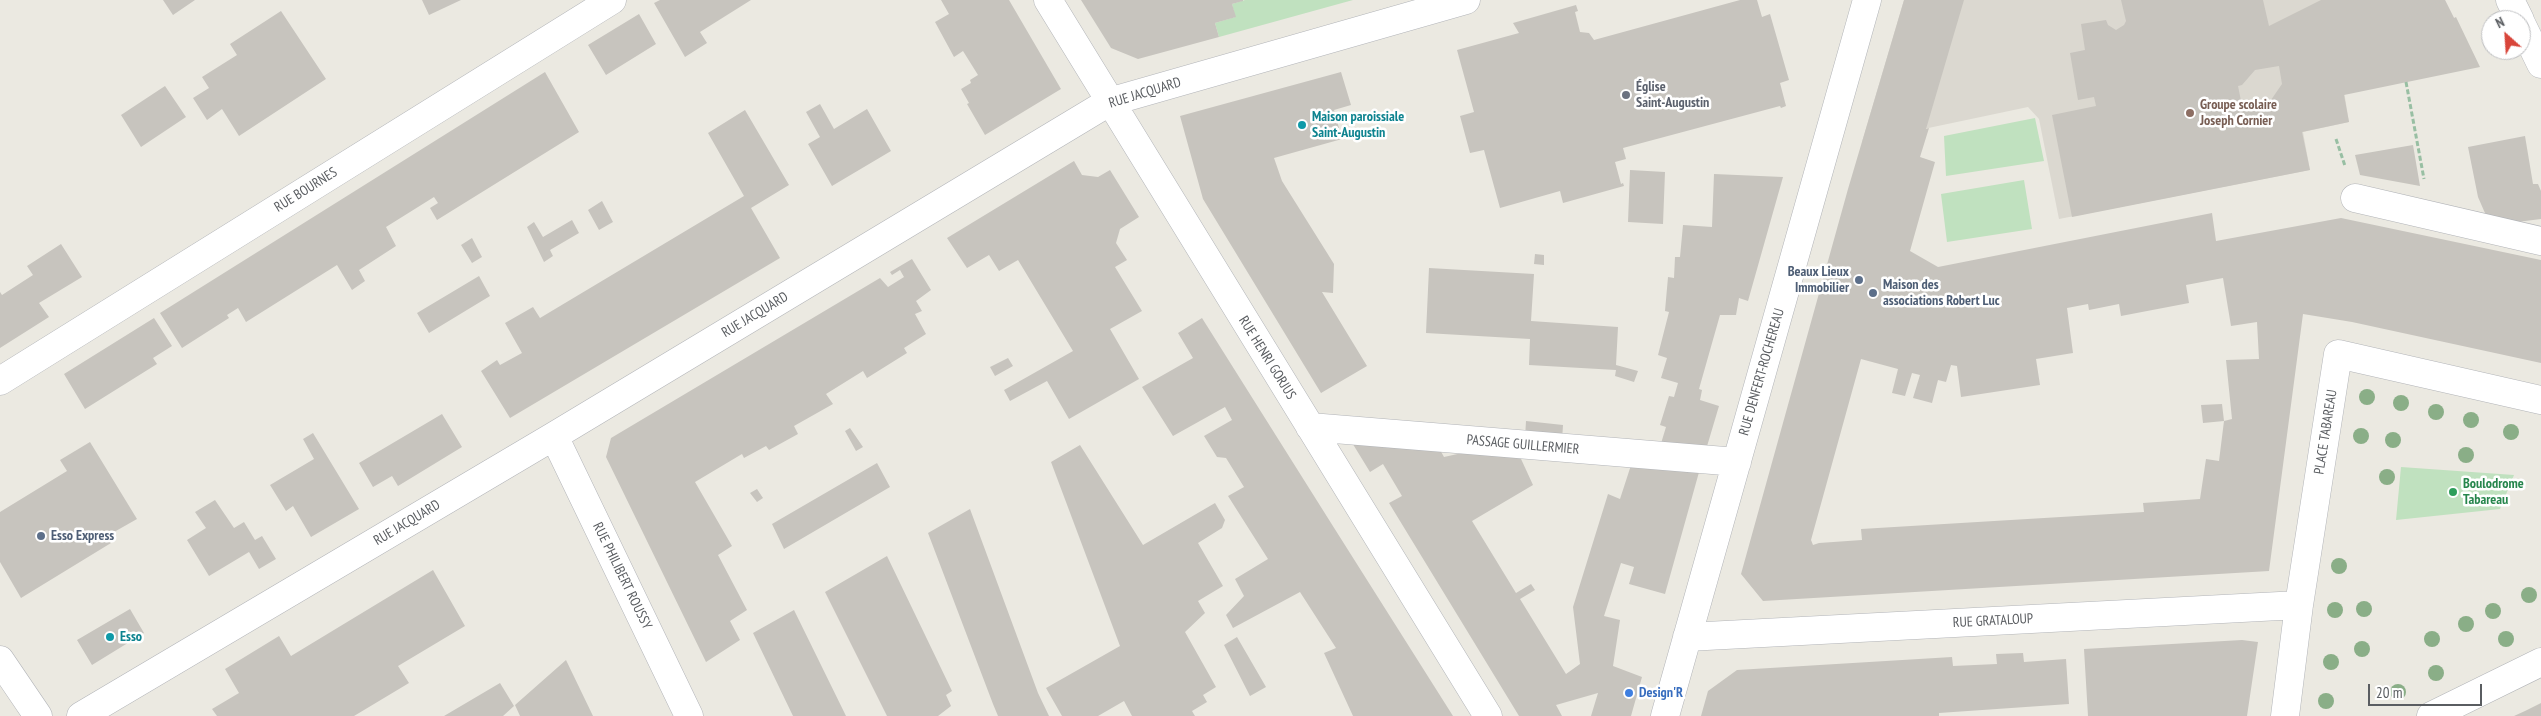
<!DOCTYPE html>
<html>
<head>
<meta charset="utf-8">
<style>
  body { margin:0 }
  #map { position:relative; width:2541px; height:716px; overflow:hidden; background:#ebe9e1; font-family:"PT Sans Narrow",sans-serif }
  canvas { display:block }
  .north { position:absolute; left:2481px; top:10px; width:50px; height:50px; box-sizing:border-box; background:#fff; border:1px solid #bdbec0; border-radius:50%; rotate:334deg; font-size:14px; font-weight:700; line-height:20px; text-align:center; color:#5a5d61 }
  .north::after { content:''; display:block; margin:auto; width:18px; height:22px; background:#d8453a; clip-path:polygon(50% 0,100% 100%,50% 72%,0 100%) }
  .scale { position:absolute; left:2368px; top:684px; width:114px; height:22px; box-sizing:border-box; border:2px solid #5a5d61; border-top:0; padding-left:6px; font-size:15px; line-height:18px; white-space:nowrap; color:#5a5d61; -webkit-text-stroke:4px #fff; paint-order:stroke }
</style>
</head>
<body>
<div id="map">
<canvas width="2541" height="716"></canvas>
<div class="north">N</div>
<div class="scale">20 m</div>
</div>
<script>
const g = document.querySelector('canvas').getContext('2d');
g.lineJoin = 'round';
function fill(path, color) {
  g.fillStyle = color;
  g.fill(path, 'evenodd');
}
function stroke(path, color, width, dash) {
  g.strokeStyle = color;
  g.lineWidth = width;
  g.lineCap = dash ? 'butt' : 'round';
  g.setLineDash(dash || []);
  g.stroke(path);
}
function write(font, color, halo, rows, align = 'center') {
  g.font = font + ' "PT Sans Narrow",sans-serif';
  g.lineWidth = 5;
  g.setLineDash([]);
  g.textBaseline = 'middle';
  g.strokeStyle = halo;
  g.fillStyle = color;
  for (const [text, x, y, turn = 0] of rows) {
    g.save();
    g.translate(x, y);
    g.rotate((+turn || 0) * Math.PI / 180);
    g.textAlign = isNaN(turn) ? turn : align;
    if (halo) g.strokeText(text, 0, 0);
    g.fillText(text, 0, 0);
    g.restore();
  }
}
fill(new Path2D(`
  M1904,0H2445L2454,18L2336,42L2349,122L2303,132L2310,170L2059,219L2039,119L2028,107L1862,142Z`), '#dbd8d0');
fill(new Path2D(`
  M1245,0H1353L1219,37L1215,23L1235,17L1232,4Z
  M2035,118L2044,161L1946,176L1944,136Z
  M2024,180L2032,229L1947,242L1941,194Z
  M2401,467L2514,475L2500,509L2396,520Z`), '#c0e1bf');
fill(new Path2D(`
  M163,0H195L173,15Z
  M422,0H461L429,15Z
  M660,0H751L700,32L707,43L685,57L654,3Z
  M941,0H1009L1061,89L985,135L967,104L969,103L961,89L971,83L970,80L978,75L963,51L954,57L935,22L949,14Z
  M1081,0H1243V1L1232,4L1236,17L1215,23L1219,37L1138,59L1111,48Z
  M1740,0H1757L1762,17L1770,14L1789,80L1780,83L1786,106L1781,108L1780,106L1623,148L1626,159L1615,162L1621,184L1623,183L1624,186L1563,203L1560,191L1500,208L1484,150L1470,153L1460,116L1474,112L1457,50L1519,33L1513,23L1576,5L1578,11L1575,12L1580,32L1589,33L1594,40Z
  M1904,0H1964L1926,129L1929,128L1920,157L1935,162L1910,251L1938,267L2212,213L2216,241L2341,218L2541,260V363L2352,322L2303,314L2269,571L1763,601L1741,574L1848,189ZM2223,278L2231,326L2257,322L2259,359L2226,360L2232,419L2224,421L2222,404L2201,405L2203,423L2224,421L2219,461L2206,459L2200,499L2143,503L2144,512L1861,529L1862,540L1819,543L1813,545L1811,540L1861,359L1898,369L1892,393L1905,396L1912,373L1920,375L1913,398L1932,403L1938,380L1946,382L1951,365L1957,366L1961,397L2040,385L2036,359L2073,353L2067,308L2088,304L2089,310L2119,304L2121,316L2189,303L2186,285Z
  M2121,0H2263L2269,26L2321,0H2445L2454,18L2456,17L2480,67L2344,95L2349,122L2302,132L2310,170L2072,217L2052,115L2096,106L2094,97L2078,100L2070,53L2085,50L2081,24L2106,20L2108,25L2116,30L2124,25L2126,21ZM2279,66L2282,84L2271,100L2242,106L2238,86L2242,85L2255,70Z
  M281,11L326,79L239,136L222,109L207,120L193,98L209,88L202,77L237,55L230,44Z
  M639,14L656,44L606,75L588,45Z
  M545,72L579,132L437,220L430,208L438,203L434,197L386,227L396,246L359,270L365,281L352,290L337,265L246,322L238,308L227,315L229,318L182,348L160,313Z
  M1341,72L1351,105L1334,110L1342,139L1274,158L1282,181L1334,264L1333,293L1322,292L1367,366L1321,393L1203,199L1180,116Z
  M165,86L186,117L141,147L121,115Z
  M820,104L834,129L867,109L891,151L832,186L808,144L820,137L806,112Z
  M745,110L789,185L751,208L780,258L510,418L481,371L497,360L500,365L522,353L505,323L533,307L540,318L744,196L708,133Z
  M2525,136L2533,184H2538L2541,191V219L2509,223L2488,220L2478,197L2468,147Z
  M2413,145L2420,186L2360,175L2355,155Z
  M1074,161L1082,175L1098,177L1110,170L1139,217L1120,229L1116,243L1127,260L1115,267L1142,311L1110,329L1139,379L1069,419L1047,381L1010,401L1004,390L1073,351L1018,260L999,271L989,255L967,268L947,238Z
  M1630,170L1665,172L1663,224L1628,222Z
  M1714,174L1783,177L1748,301L1739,298L1736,315H1720L1699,389L1702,390L1700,400L1719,406L1705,453L1659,450L1666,427L1660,425L1669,396L1674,397L1678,383L1661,378L1667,358L1658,355L1669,312L1665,311L1668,277L1674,278L1675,257H1680L1683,225L1712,227Z
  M602,201L613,222L599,230L588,210Z
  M572,220L579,233L550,250L553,256L544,262L527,227L534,222L543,237Z
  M472,238L482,257L472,263L461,245Z
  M61,244L82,277L39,303L49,317L0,348V292L2,295L33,275L27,266Z
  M1535,254L1544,255V265L1534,264Z
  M912,259L931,290L916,301L922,311L915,314L926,334L904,348L907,353L867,378L863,371L826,394L833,404L794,426L798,434L769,450L766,446L744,458L742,454L695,482L732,546L718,555L747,610L730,621L740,640L706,662L606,457L611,438L880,278L888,287L904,277L900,270L892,275L890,272Z
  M1429,268L1534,274L1531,321L1618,327L1616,365L1638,371L1634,382L1615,376L1616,370L1529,365L1530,339L1426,333Z
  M479,276L490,296L429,333L417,313Z
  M154,318L172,346L153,358L157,364L85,409L64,374Z
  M1202,318L1331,523L1453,716H1353L1324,653L1336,648L1300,592L1233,628L1226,615L1244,596L1235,579L1268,559L1228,496L1244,487L1226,458L1217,457L1204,436L1232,420L1225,407L1173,436L1142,387L1193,358L1178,333Z
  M1008,358L1013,366L995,376L990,367Z
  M442,414L462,447L398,486L392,476L373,487L359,463Z
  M1526,421L1563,425L1562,441L1525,438Z
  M850,428L863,447L856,451L845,431Z
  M313,433L359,509L311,537L293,506L286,511L270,485L314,459L303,439Z
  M1351,441L1439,448L1444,457L1471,451L1516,448L1533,485L1472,521L1516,593L1531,584L1535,590L1520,599L1566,674L1580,664L1573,607L1608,494L1620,499L1633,459L1701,465L1665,594L1629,584L1634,567L1621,563L1604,616L1620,620L1613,666L1642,677L1631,716H1591L1598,693L1556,705L1562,716H1519L1389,503L1402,496L1383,464L1370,472Z
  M90,442L137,519L107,536L111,543L21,598L0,562V512L67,471L60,460Z
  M1080,445L1143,545L1215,503L1225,520L1222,528L1198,543L1223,586L1198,601L1205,613L1185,632L1216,687L1203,695L1207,702L1192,711L1195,716H1132L1124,701L1098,716H1062L1046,688L1120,646L1051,462Z
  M877,463L890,487L784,549L772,524Z
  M757,489L763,498L757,502L750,493Z
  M215,500L234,528L244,522L255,540L262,536L276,559L259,569L249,552L209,576L187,540L206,528L195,512Z
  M970,509L1038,693L1049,716H998L993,704L928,533Z
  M887,556L952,691L946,695L951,706L938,716H887L825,592Z
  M433,570L465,626L398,666L409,683L354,716H217L212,709L239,693L225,669L279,636L291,656Z
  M130,609L144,633L92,665L77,640Z
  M794,610L846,716H793L753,633Z
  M1237,637L1266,687L1250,696L1224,645Z
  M2242,640L2258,642L2247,716H2088L2084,649Z
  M2023,653L2024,662L2066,659L2069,704L1939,713V716H1701L1708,691L1737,670L1952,657L1953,666L1997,664L1996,654Z
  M566,660L593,716H520L515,705Z
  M500,683L514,706L503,716H444Z
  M2541,703V716H2514L2525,711Z`), '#c7c4be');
const minor = new Path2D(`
  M1048,0L1488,716
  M2510,0L2520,20
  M2521,23L2541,64
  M2355,198L2541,241
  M0,381L612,0
  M1310,427L1737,462
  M554,436L689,716
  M1687,637L2299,605
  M0,660L38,716
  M81,716L554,436L1109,102L1466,0
  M1665,716L1867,0
  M2285,716L2299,605L2338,354L2541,400
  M2431,716L2541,662`);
stroke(minor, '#b2b4b8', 29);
stroke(new Path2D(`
  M2406,82L2424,179
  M2336,139L2345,166`), '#98bfa3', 3, [5, 2.5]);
stroke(minor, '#fff', 28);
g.fillStyle = '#8aae87';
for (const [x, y] of [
  [2367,397],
  [2401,403],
  [2436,412],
  [2471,420],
  [2511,432],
  [2361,436],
  [2393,440],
  [2466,455],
  [2387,477],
  [2339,566],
  [2529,595],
  [2364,609],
  [2335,610],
  [2493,611],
  [2466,624],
  [2432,639],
  [2506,639],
  [2362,649],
  [2331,662],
  [2436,673],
  [2398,692],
  [2326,701]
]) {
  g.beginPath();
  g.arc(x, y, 8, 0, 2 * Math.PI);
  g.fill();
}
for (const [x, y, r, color] of [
  [1626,95,5,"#6b7280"],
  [2190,113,5,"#8d6e63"],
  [1302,125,5,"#0f9aa8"],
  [1859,280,5,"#5c6f8a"],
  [1873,293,5,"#5c6f8a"],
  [2453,492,5,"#2e9e5b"],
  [41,536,5,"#5c6f8a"],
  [110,637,5,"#0f9aa8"],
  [1629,693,5,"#3f7fe0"]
]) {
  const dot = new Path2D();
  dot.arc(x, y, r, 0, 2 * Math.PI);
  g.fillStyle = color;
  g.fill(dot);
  stroke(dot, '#fff', 2);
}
write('bold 14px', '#5b616d', '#fff', [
  ["Église",1636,87],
  ["Saint-Augustin",1636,103]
], 'left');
write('14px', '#5a5d61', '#fff', [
  ["RUE JACQUARD",1145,93,-17],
  ["RUE BOURNES",306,190,-32],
  ["RUE JACQUARD",755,315,-31],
  ["RUE HENRI GORJUS",1267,358,58],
  ["RUE DENFERT-ROCHEREAU",1762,372,-74],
  ["PLACE TABAREAU",2326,432,-81],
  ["PASSAGE GUILLERMIER",1523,445,5],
  ["RUE JACQUARD",407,523,-31],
  ["RUE PHILIBERT ROUSSY",622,576,64],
  ["RUE GRATALOUP",1993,621,-3]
]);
write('bold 14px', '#785e54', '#fff', [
  ["Groupe scolaire",2200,105],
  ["Joseph Cornier",2200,121]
], 'left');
write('bold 14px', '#0d838f', '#fff', [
  ["Maison paroissiale",1312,117],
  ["Saint-Augustin",1312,133],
  ["Esso",120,637]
], 'left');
write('bold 14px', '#4e5e75', '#fff', [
  ["Beaux Lieux",1849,272,"right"],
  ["Immobilier",1849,288,"right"],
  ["Maison des",1883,285],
  ["associations Robert Luc",1883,301],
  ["Esso Express",51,536]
], 'left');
write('bold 14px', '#27864d', '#fff', [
  ["Boulodrome",2463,484],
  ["Tabareau",2463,500]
], 'left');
write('bold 14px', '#366cbe', '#fff', [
  ["Design'R",1639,693]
], 'left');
</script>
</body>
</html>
